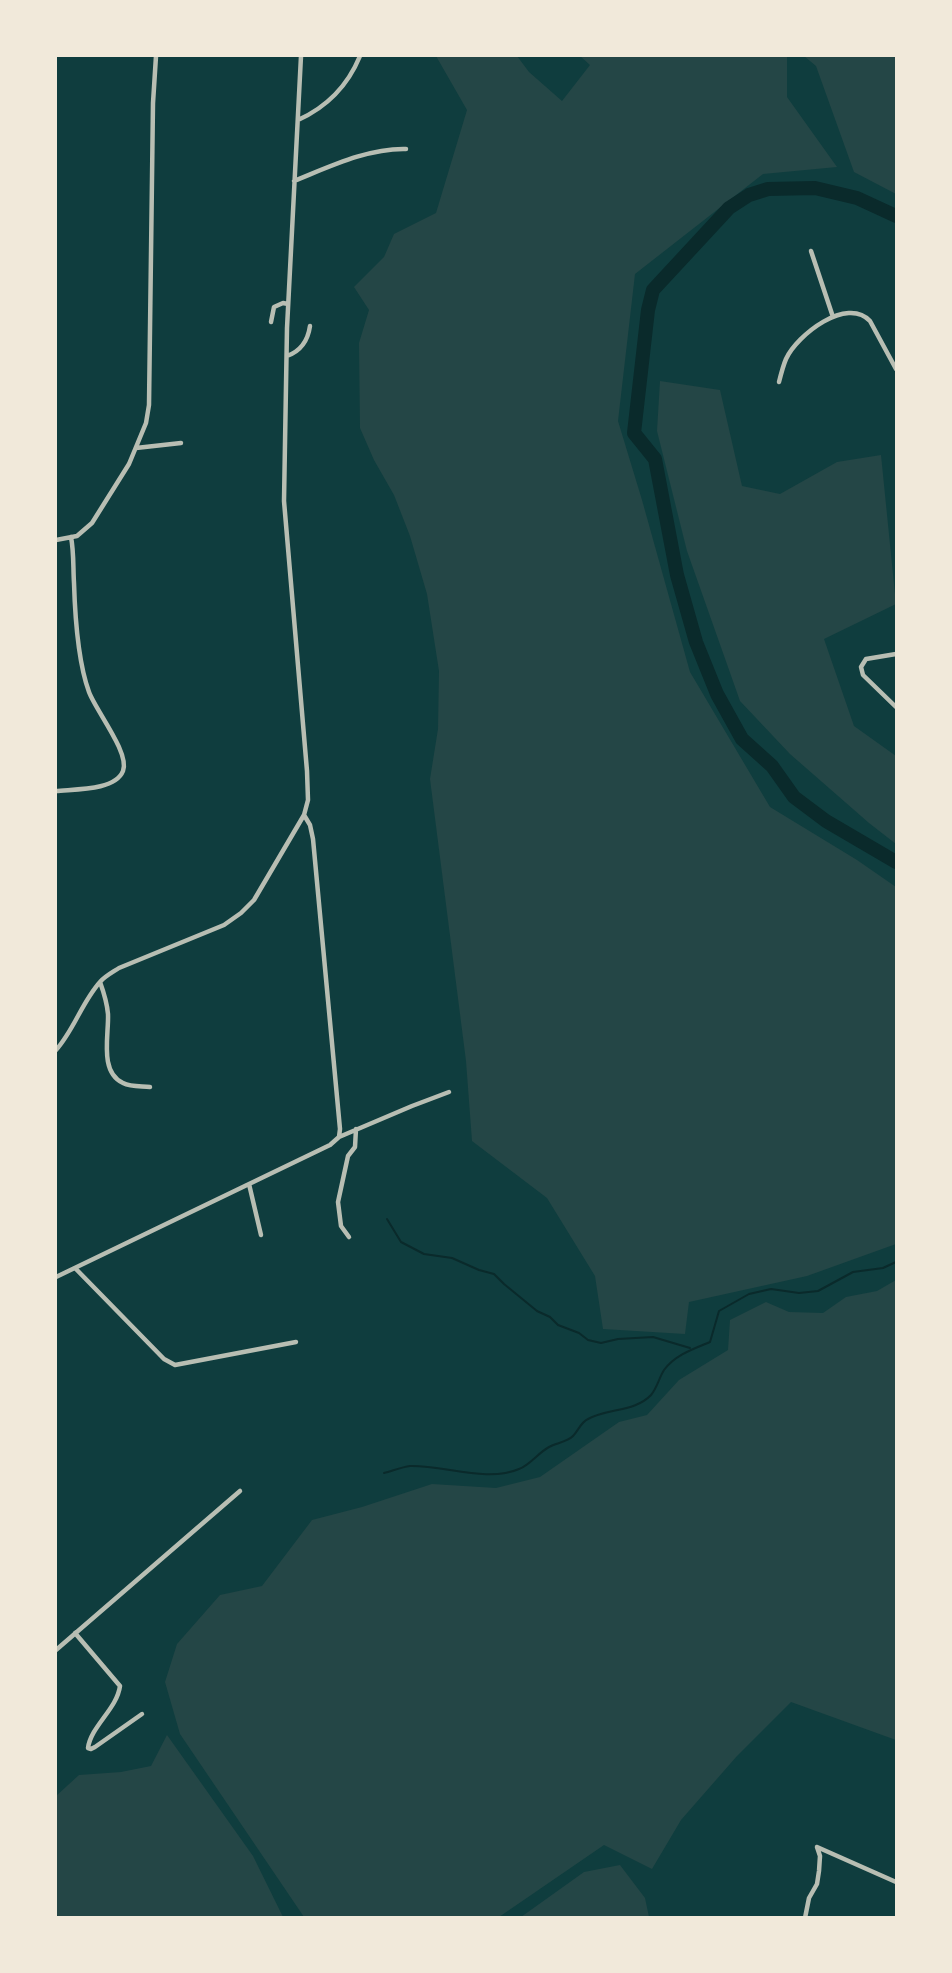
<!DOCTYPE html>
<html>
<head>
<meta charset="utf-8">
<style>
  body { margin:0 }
  #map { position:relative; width:952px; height:1973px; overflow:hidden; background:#0f3d3e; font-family:"IBM Plex Sans",sans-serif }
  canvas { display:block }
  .frame { position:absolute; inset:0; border:57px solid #f1e9da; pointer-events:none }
</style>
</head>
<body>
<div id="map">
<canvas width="952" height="1973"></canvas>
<div class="frame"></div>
</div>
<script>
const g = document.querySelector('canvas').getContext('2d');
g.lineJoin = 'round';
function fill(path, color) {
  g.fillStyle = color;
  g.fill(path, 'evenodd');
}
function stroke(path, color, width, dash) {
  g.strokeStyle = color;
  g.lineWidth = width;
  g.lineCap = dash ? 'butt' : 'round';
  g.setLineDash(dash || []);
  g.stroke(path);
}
fill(new Path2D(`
  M436,56H517L529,72L562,101L590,65L580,56H787V97L837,167L763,174L635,274L618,421L642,500L690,672L770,807L857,860L896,887V1244L807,1276L689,1302L685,1334L603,1329L595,1276L547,1198L472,1141L466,1061L430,779L438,729L439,671L427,594L410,536L394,495L374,460L360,428L359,343L369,310L354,287L384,257L394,234L436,213L467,110Z
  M804,56H896V194L854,172L816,66Z
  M660,381L720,390L742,486L780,494L837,462L881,455L896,604L824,639L854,726L896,756V844L869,823L790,754L740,701L687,551L657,431Z
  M896,1280V1740L791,1702L737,1756L681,1820L652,1869L604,1845L499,1917H304L180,1734L165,1682L177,1644L220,1595L262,1586L312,1520L362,1507L432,1484L496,1488L540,1477L619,1422L647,1415L679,1380L728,1350L730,1320L766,1302L789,1312L823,1313L846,1297L877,1291Z
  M167,1735L253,1856L283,1917H56V1796L79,1775L121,1772L151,1766Z
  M620,1865L645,1898L649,1917H521L584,1872Z`), '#244646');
stroke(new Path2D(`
  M387,1219L401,1242L424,1254L452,1258L479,1270L494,1274L504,1284L537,1311L550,1317L558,1325L579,1333L588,1340L601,1343L618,1339L653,1337L690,1348
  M384,1473C392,1471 402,1467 410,1466C444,1465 487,1483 519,1469C530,1465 538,1453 549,1447C556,1443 567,1442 573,1436C578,1431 581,1422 588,1419C608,1408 635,1412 651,1395C657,1388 659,1378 664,1370C675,1355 693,1349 710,1342L719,1311L749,1294L771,1289L799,1293L818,1291L853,1272L883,1268L896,1262`), '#0a2a2b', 2);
stroke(new Path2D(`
  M896,216L857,198L815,188L768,189L749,195L729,208L653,290L648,310L634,433L655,459L677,575L696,642L717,694L742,739L772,766L794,797L826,821L896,862`), '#0a2a2b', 14);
stroke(new Path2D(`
  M298,120C327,107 348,85 360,56
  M294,181C329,167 368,148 406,149
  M811,251L833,317
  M271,322L274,307L283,303L288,304
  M287,356C301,351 308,340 310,326
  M779,382C781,374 783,366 786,359C797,335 847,296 870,321L896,369
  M136,448L181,443
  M56,540L77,536L92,523L129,464L146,423L149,405L153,103L156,56
  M896,654L866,659L861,667L863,675L896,707
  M56,791C74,789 115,791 123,771C130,753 96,711 89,692C78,662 75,616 74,583C73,568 74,552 71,537
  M100,982C104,993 107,1003 108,1014C109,1035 99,1072 123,1083C131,1087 141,1086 150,1087
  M56,1050C74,1030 82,1002 100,982C105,976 113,972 119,968L224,925L241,913L254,900L304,815L308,800L307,771L284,501L287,328L301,56
  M339,1137L412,1106L449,1092
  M249,1184L261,1235
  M349,1237L341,1226L338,1202L348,1156L355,1147L356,1129
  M75,1268L164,1359L175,1365L296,1342
  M56,1277L330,1145L339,1137L340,1129L313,839L310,825L304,815
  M75,1633L120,1686C117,1709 91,1726 88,1748L91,1749L95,1747L142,1714
  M56,1650L240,1491
  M817,1847L896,1882
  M805,1918L809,1898L817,1884L819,1871L820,1856L817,1847`), '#b8beb3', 4.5);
</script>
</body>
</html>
